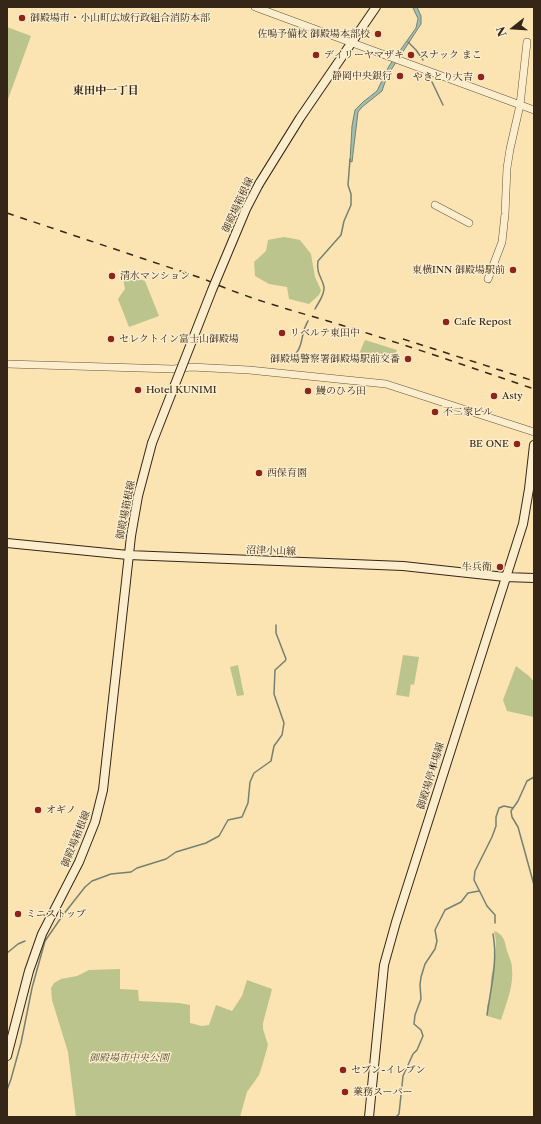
<!DOCTYPE html>
<html>
<head>
<meta charset="utf-8">
<style>
  body { margin:0 }
  #map { position:relative; width:541px; height:1124px; overflow:hidden; background:#fbe3b2; font-family:"Libre Caslon Text",serif }
  canvas { display:block }
  .frame { position:absolute; inset:0; border:8px solid #352617; pointer-events:none }
  .north { position:absolute; left:493px; top:8px; width:40px; height:40px; -webkit-text-stroke:3px #fcedcd; paint-order:stroke; rotate:253deg; font-size:11px; font-weight:700; line-height:16px; text-align:center; color:#352617 }
  .north::after { content:''; display:block; margin:auto; width:14px; height:18px; background:#352617; clip-path:polygon(50% 0,100% 100%,50% 72%,0 100%) }
</style>
</head>
<body>
<div id="map">
<canvas width="541" height="1124"></canvas>
<div class="frame"></div>
<div class="north">N</div>
</div>
<script>
const g = document.querySelector('canvas').getContext('2d');
g.lineJoin = 'round';
function fill(path, color) {
  g.fillStyle = color;
  g.fill(path, 'evenodd');
}
function stroke(path, color, width, dash) {
  g.strokeStyle = color;
  g.lineWidth = width;
  g.lineCap = dash ? 'butt' : 'round';
  g.setLineDash(dash || []);
  g.stroke(path);
}
function write(font, color, halo, rows, align = 'center') {
  g.font = font + ' "Libre Caslon Text","Noto Serif JP",serif';
  g.lineWidth = 3;
  g.setLineDash([]);
  g.textBaseline = 'middle';
  g.strokeStyle = halo;
  g.fillStyle = color;
  for (const [text, x, y, turn = 0] of rows) {
    g.save();
    g.translate(x, y);
    g.rotate((+turn || 0) * Math.PI / 180);
    g.textAlign = isNaN(turn) ? turn : align;
    if (halo) g.strokeText(text, 0, 0);
    g.fillText(text, 0, 0);
    g.restore();
  }
}
fill(new Path2D(`
  M7,27L31,36L7,102Z
  M284,237L300,240L311,254L315,277L321,290L319,295L309,304L289,299L287,287L269,284L255,276L254,262L266,251L268,240Z
  M122,273L145,281L159,316L129,327L118,299L125,289Z
  M365,340L397,350L394,357L383,354L381,361L359,354Z
  M403,655L419,657L414,685L411,684L409,697L396,695Z
  M238,665L244,695L237,696L230,667Z
  M516,666L529,676L534,682V717L507,711L503,700Z
  M494,931C504,934 505,942 507,951C509,956 512,963 512,968C514,986 506,1004 501,1020L487,1016V1006L490,998L491,978L495,957L496,941Z
  M120,969V989L138,990L139,1001L179,1003L190,1005V1023L202,1026L209,1025L216,1005L232,1011L242,996L247,980L272,989L263,1023V1029L268,1045L262,1066L259,1075L247,1092L240,1117H76L68,1052L52,1000L51,988L54,983L61,979L77,976L89,970Z`), '#bcc48e');
const water = new Path2D(`
  M413,7H417L421,16V24L387,76L382,91L362,107L358,112L352,162L350,161L352,126L355,110L363,102L377,91L389,66L416,28L418,19Z`);
fill(water, '#9fbeb0');
stroke(water, '#758173', 1);
stroke(new Path2D(`
  M408,42L416,50L423,60
  M432,82L443,105
  M315,309C318,303 325,295 324,287C322,277 316,274 318,261L341,235L344,221L351,205V194L348,185L350,159
  M287,362C307,347 298,338 308,321
  M534,777L527,781L518,801L511,811L512,817L518,827L534,885
  M495,923V915L487,906L474,880L475,871L492,837L496,826V817L499,808L504,806L513,808
  M7,953L18,944L25,941
  M487,1015C491,987 498,961 493,934
  M7,1090L11,1079L21,1043L32,988L45,941L63,915L85,887L92,881L111,874L131,872L137,868L166,859L176,852L206,843L219,836L228,820L242,817L248,803L250,782L254,773L271,761L274,746L282,735L284,723L274,694L275,670L285,661L286,659L276,633V625
  M396,1117L399,1114L403,1076L413,1054L417,1050L423,1036L421,1030L414,1024L415,1015L421,999L420,985L421,977L425,964L435,949L437,941L435,930L445,910L461,902L468,893L479,891`), '#758173', 1.5);
const tertiary = new Path2D(`
  M255,7L534,110
  M435,205L469,223
  M488,279L502,242L505,214L507,168L510,149L520,105L527,42
  M7,364L173,369L191,367L249,370L386,384L534,432`);
const secondary = new Path2D(`
  M259,184L300,118L376,7
  M7,543L128,555L403,566L505,577L534,578
  M7,1056L29,971L42,934L79,862L95,822L103,790L131,536L138,496L152,443
  M369,1117L384,965L396,922L523,524L529,489L534,445`);
stroke(tertiary, '#66553e', 8);
stroke(secondary, '#352617', 10);
stroke(tertiary, '#fcedcd', 7);
stroke(secondary, '#fcedcd', 8);
stroke(new Path2D(`
  M7,213L204,279C248,299 295,311 341,325C406,345 470,367 534,389
  M403,339L534,381`), '#352617', 1.5, [7, 7]);
const secondaryBridge = new Path2D(`
  M152,443L212,290L246,209L259,184`);
stroke(secondaryBridge, '#352617', 10, []);
stroke(secondaryBridge, '#fcedcd', 8);
for (const [x, y, r, color] of [
  [22,18,4,"#8f2418"],
  [378,34,4,"#8f2418"],
  [316,55,4,"#8f2418"],
  [411,55,4,"#8f2418"],
  [400,76,4,"#8f2418"],
  [481,77,4,"#8f2418"],
  [513,270,4,"#8f2418"],
  [112,276,4,"#8f2418"],
  [446,322,4,"#8f2418"],
  [282,333,4,"#8f2418"],
  [111,339,4,"#8f2418"],
  [408,359,4,"#8f2418"],
  [138,390,4,"#8f2418"],
  [308,391,4,"#8f2418"],
  [494,396,4,"#8f2418"],
  [435,412,4,"#8f2418"],
  [517,444,4,"#8f2418"],
  [259,473,4,"#8f2418"],
  [500,567,4,"#8f2418"],
  [38,810,4,"#8f2418"],
  [18,914,4,"#8f2418"],
  [343,1070,4,"#8f2418"],
  [345,1092,4,"#8f2418"]
]) {
  const dot = new Path2D();
  dot.arc(x, y, r, 0, 2 * Math.PI);
  g.fillStyle = color;
  g.fill(dot);
  stroke(dot, '#fcedcd', 1.5);
}
write('10px', '#352617', '#fcedcd', [
  ["御殿場市・小山町広域行政組合消防本部",30,18],
  ["佐鳴予備校 御殿場本部校",370,34,"right"],
  ["デイリーヤマザキ",324,55],
  ["スナック まこ",419,55],
  ["静岡中央銀行",392,76,"right"],
  ["やきとり大吉",473,77,"right"],
  ["東横INN 御殿場駅前",505,270,"right"],
  ["清水マンション",120,276],
  ["Cafe Repost",454,322],
  ["リベルテ東田中",290,333],
  ["セレクトイン富士山御殿場",119,339],
  ["御殿場警察署御殿場駅前交番",400,359,"right"],
  ["Hotel KUNIMI",146,390],
  ["鰻のひろ田",316,391],
  ["Asty",502,396],
  ["不二家ビル",443,412],
  ["BE ONE",509,444,"right"],
  ["西保育園",267,473],
  ["牛兵衛",492,567,"right"],
  ["オギノ",46,810],
  ["ミニストップ",26,914],
  ["セブン-イレブン",351,1070],
  ["業務スーパー",353,1092]
], 'left');
write('10px', '#352617', '#fcedcd', [
  ["御殿場箱根線",238,205,-65],
  ["御殿場箱根線",126,510,-79],
  ["沼津小山線",271,551,2],
  ["御殿場停車場線",431,776,-73],
  ["御殿場箱根線",76,839,-68]
]);
write('italic 10px', '#574e35', '#fcedcd', [
  ["御殿場市中央公園",129,1058]
]);
write('bold 11px', '#352617', '#fcedcd', [
  ["東田中一丁目",106,91]
]);
</script>
</body>
</html>
